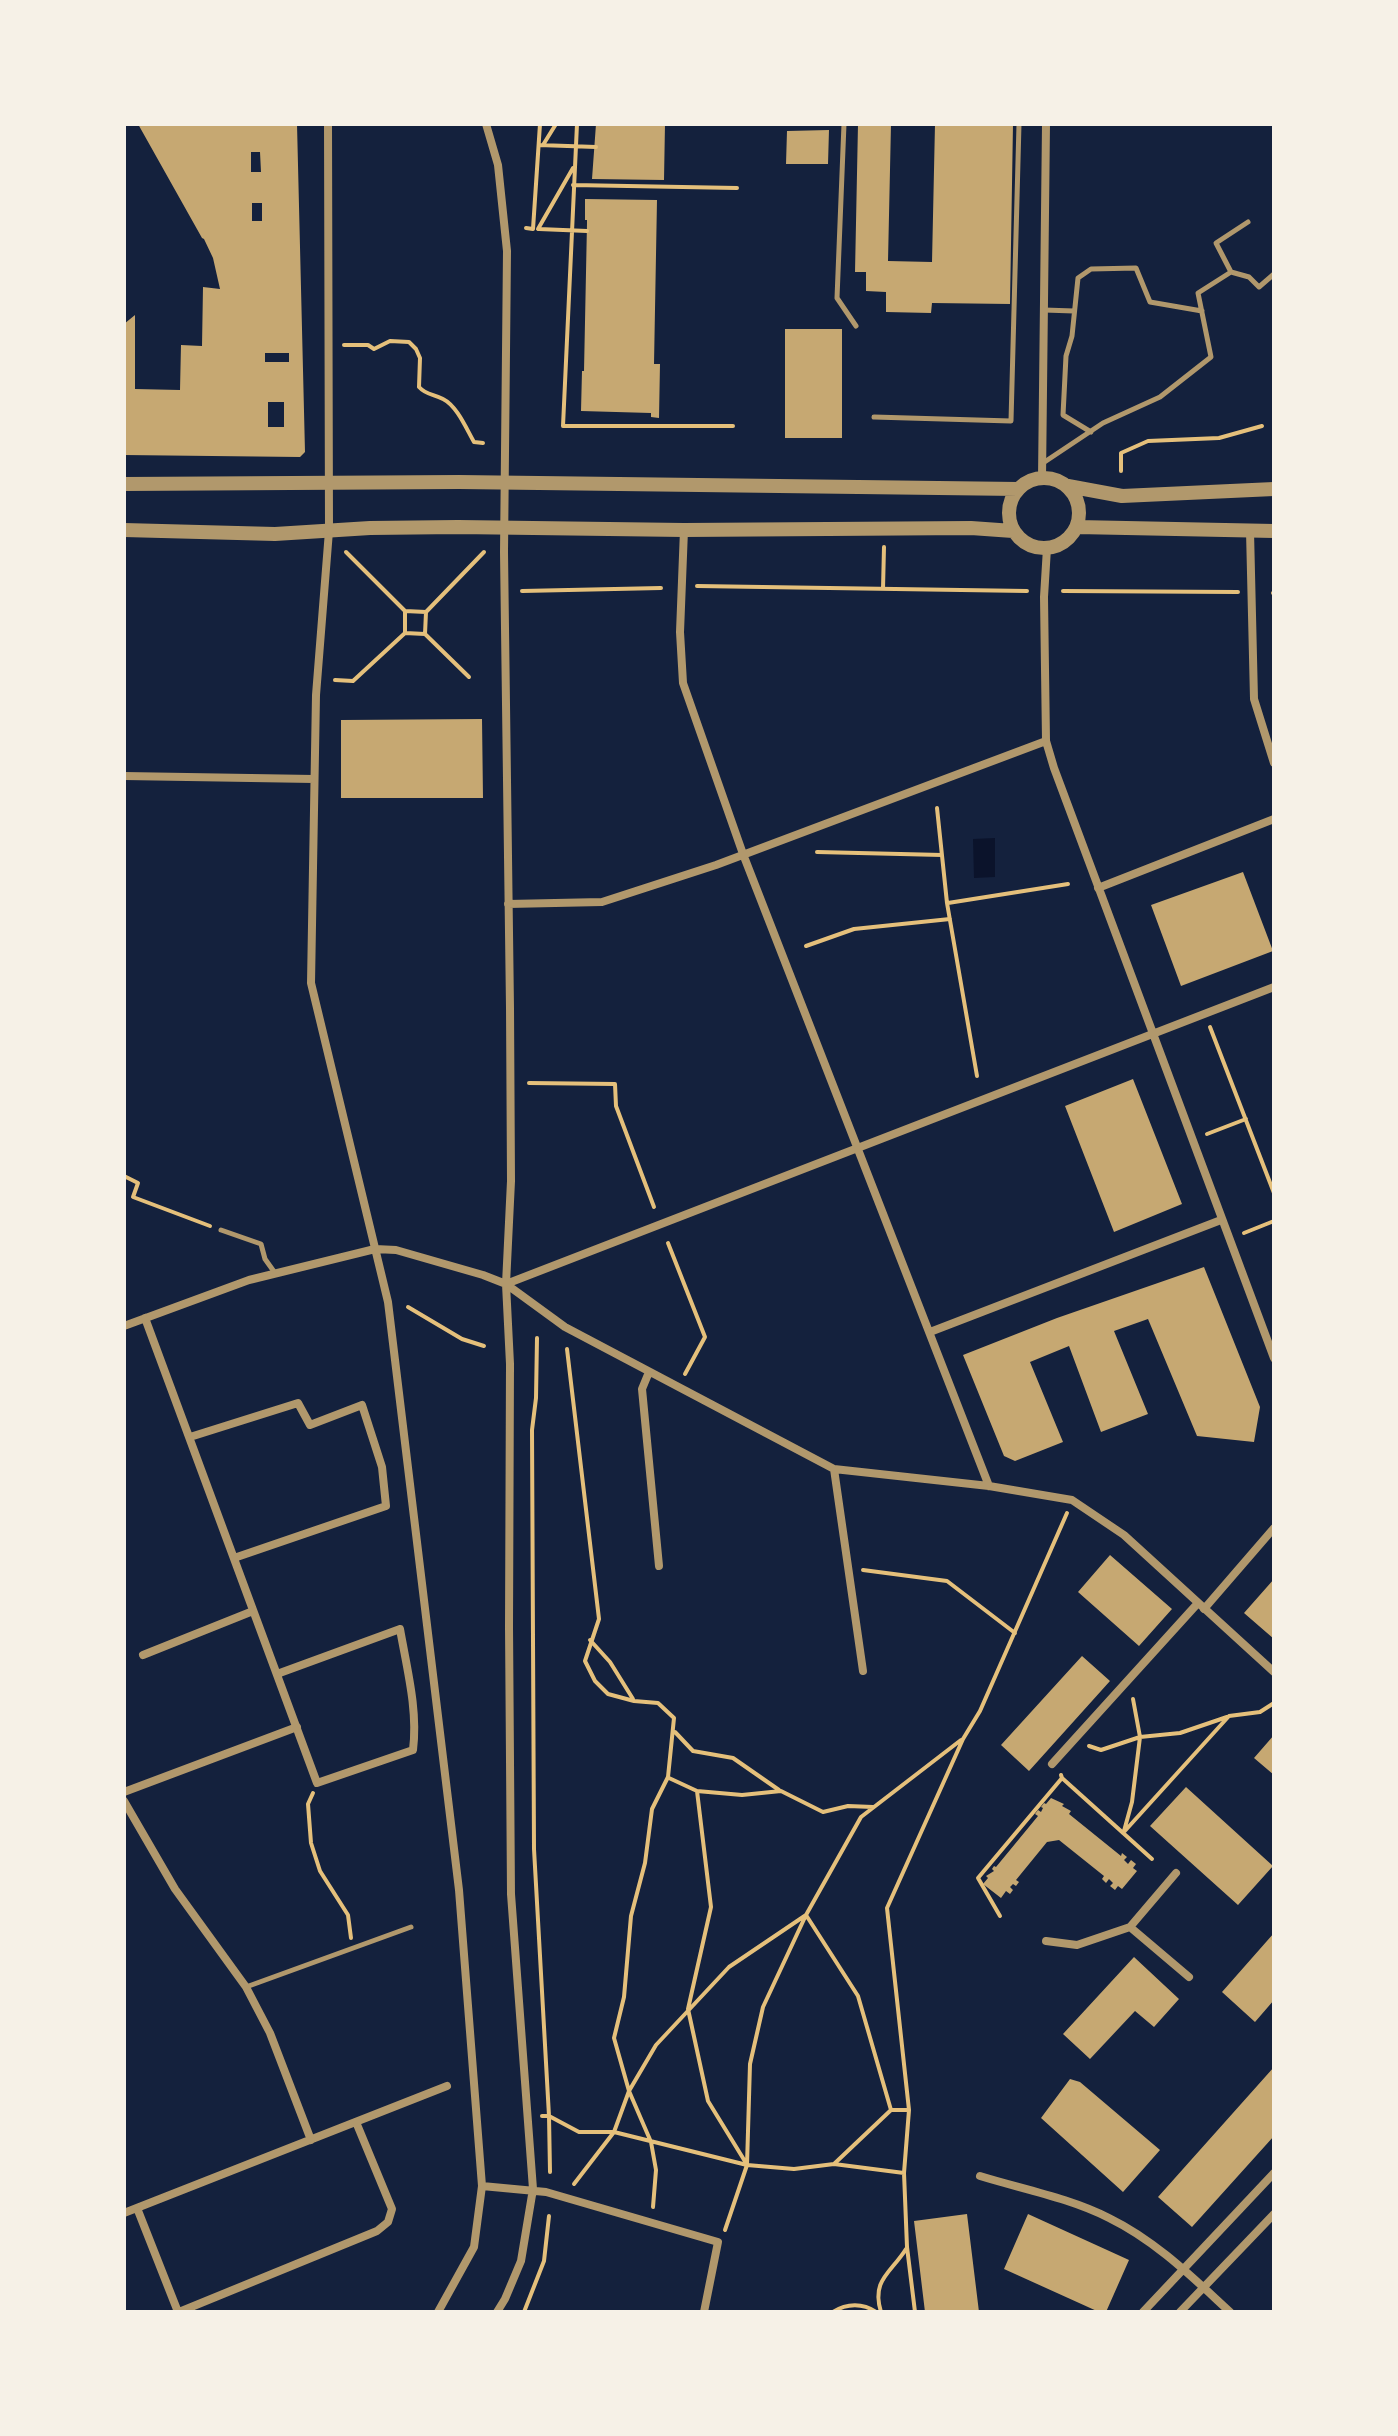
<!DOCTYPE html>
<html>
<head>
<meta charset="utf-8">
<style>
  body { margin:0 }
  #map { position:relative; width:1398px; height:2436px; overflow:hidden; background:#14213d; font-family:"Roboto Condensed",sans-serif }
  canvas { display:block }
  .frame { position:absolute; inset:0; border:126px solid #f6f1e7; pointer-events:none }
</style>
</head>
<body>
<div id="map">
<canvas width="1398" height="2436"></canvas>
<div class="frame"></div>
</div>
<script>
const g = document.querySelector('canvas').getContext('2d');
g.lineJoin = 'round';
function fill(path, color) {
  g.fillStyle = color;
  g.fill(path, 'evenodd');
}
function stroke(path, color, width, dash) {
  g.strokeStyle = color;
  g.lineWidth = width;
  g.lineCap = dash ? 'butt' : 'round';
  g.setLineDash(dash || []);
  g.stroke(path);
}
fill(new Path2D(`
  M995,838V877L974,878L973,839Z`), '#0b132b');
fill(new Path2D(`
  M138,124H297L305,452L300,457L124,455V324L135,315V389L180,390L181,345L202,346L203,287L220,289L213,258L204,239L202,238ZM251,152H260L261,172H251ZM252,203H262V221H252ZM265,353H289V362H265ZM268,402H284V427H268Z
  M596,124H665L664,180L592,179Z
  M858,124H891L888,261L932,262L935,124H1013L1010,304L932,303L931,313L886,312V292L866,291V272H855Z
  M829,130L828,164H786L787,131Z
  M585,199L657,200L654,364H660L659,418L651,417V413L581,411L582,371H584L587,223V220H585Z
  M785,329H842V438H785Z
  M482,719L483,798H341V720Z
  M1243,872L1273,951L1181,986L1151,905Z
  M1133,1079L1182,1204L1114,1232L1065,1106Z
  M1204,1267L1260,1407L1254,1442L1197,1436L1148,1319L1114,1331L1148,1414L1101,1432L1069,1346L1030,1362L1063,1442L1015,1461L1004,1456L963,1355L1057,1318Z
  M1110,1555L1172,1609L1139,1646L1078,1592Z
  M1274,1579V1639L1244,1613Z
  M1082,1656L1110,1681L1029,1771L1001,1745Z
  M1274,1735V1775L1254,1758Z
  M1186,1787L1273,1866L1238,1905L1150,1826Z
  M1051,1798L1064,1804L1062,1806L1071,1811L1069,1814L1121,1856L1122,1853L1127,1857L1124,1860L1128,1864L1131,1860L1136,1864L1133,1868L1137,1871L1122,1889L1118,1886L1115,1890L1110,1886L1113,1883L1109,1879L1106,1883L1102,1879L1104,1876L1059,1840L1047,1842L1016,1880L1019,1882L1016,1886L1013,1884L1010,1887L1013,1890L1010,1894L1006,1891L1001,1898L983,1884L988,1878L986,1876L994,1871L992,1869L994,1866L996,1867L1038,1816L1035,1814L1038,1810L1041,1812L1043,1808L1041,1807L1044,1803L1046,1804Z
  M1274,1933V2000L1255,2022L1222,1992Z
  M1134,1957L1179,1999L1154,2027L1135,2011L1090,2059L1063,2034Z
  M1274,2067V2136L1192,2227L1158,2197Z
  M1070,2079L1080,2082L1160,2150L1123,2192L1041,2118Z
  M967,2214L979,2312H925L914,2221Z
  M1028,2214L1129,2260L1106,2312H1099L1004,2269Z`), '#c6a872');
stroke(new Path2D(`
  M577,124L563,426H733
  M539,145L596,147
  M543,145L556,124
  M573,185L737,188
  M526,228L533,229L540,124
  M538,229L573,168
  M539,229L587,231
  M344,345H368L374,349L390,341L409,342L416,349L420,358L419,387C426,395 434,394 443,399C457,406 466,428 474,442L483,443
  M1121,471V453L1148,441L1219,438L1262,426
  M346,552L405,611
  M697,586L1027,591
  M883,589L884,547
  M522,591L661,588
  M1063,591L1238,592
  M1273,593H1274
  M426,612L484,552
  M425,634L469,677
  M335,680L353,681L405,633L425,634L426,612L405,611V633
  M937,808L947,903L977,1076
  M817,852L942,855
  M948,903L1068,884
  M806,946L854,929L950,919
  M1210,1027L1274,1193
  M529,1083L615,1084L616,1106L654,1207
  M1207,1134L1246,1119
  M124,1176L138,1183L133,1197L210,1226
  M1244,1233L1274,1221
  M668,1243L705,1337L685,1374
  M408,1307L462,1339L484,1346
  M537,1338L536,1398L532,1430L534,1849L549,2116L550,2172
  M567,1349L599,1619L585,1661L595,1681L608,1694L634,1701L658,1703L674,1718L668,1777L652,1809L645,1863L631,1916L624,1997L614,2038L629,2091L651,2142L656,2170L653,2207
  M863,1570L947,1581L1015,1633
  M590,1640L610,1662L633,1699
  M675,1732L693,1751L733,1758L779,1790
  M1089,1746L1101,1750L1140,1737L1180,1733L1227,1717
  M669,1778L697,1791L711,1907L688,2009L708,2101L746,2163
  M1062,1778L1152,1859
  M697,1791L742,1795L781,1791L823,1812L848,1806L873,1807
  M313,1793L308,1804L311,1843L320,1871L348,1915L351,1938
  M1124,1831L1132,1802L1140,1737L1133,1699
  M1123,1833L1229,1716L1260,1712L1274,1703
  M1000,1916L978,1878L1062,1778L1061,1775
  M542,2116H549L579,2132H614L747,2165L794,2169L834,2164
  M904,2173L834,2164L891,2110H908
  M574,2184L614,2132L629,2091L656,2045L729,1967L806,1915L858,1996L891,2110
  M725,2230L747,2165L750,2064L763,2007L806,1915L861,1817L961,1740
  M524,2312L544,2261L549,2216
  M833,2312C847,2303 863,2303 876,2312
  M881,2312C871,2280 891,2273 906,2249
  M915,2312L907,2247L904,2173L909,2110L887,1908L963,1739L980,1711L1067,1513`), '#e5c07b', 4);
stroke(new Path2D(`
  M844,124L837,298L856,326
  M1231,272L1216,243L1248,222
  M1044,310L1074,311
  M874,417L1011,421L1019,124
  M1091,432L1063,415L1066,356L1072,336L1078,278L1091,269L1136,268L1150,302L1202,311
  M1043,463L1103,423L1160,397L1211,357L1198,293L1231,272L1249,277L1259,287L1274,274
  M221,1230L261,1244L265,1259L275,1273
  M246,1987L411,1927`), '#b1986c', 5);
stroke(new Path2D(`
  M328,124L329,531L316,695L311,983L388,1302L459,1890L482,2186L474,2247L438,2312
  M486,124L498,165L507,251L504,552L510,1008L511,1181L506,1284L510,1364L509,1626L511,1894L533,2189L521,2261L505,2299L497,2312
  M1042,478L1046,124
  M684,530L680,632L683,683L743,854L989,1486
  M1250,531L1254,699L1274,763
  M1047,548L1044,597L1046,741L1054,768L1274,1358
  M124,776L314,779
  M1098,888L1274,819
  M508,904L602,902L716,865L1046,741
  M506,1284L1274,987
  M145,1318L317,1783L413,1750C418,1710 407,1669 400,1629L277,1674
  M124,1326L249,1280L375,1249L396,1250L483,1275L506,1284L565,1327L834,1469L989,1486L1072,1500L1124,1535L1274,1672
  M930,1332L1221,1220
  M649,1372L642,1389L659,1566
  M190,1437L298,1403L310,1425L362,1405L382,1467L386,1506L234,1558
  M834,1469L863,1671
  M1204,1609L1274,1528
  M143,1655L253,1611
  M1052,1764L1198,1603
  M124,1792L297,1727
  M124,1801L175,1889L246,1987L270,2033L311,2140
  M1130,1927L1176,1873
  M1046,1941L1077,1945L1130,1927L1189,1977
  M980,2176C1022,2189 1070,2198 1109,2218C1156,2241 1192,2277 1230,2312
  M482,2186L546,2192L718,2242L704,2312
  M137,2208L178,2312
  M124,2213L447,2086
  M179,2312L377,2231L388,2222L392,2209L356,2122
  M1143,2312L1274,2173
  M1180,2312L1274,2214`), '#b1986c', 8);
stroke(new Path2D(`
  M1009 513a35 35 0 1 1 70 0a35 35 0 1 1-70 0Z
  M124,484L459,482L1018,489
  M1068,486L1122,496L1274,489
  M1077,527L1274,531
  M124,530L275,534L370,528L458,527L684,530L971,528L1013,531`), '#b1986c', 14);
</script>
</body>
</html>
